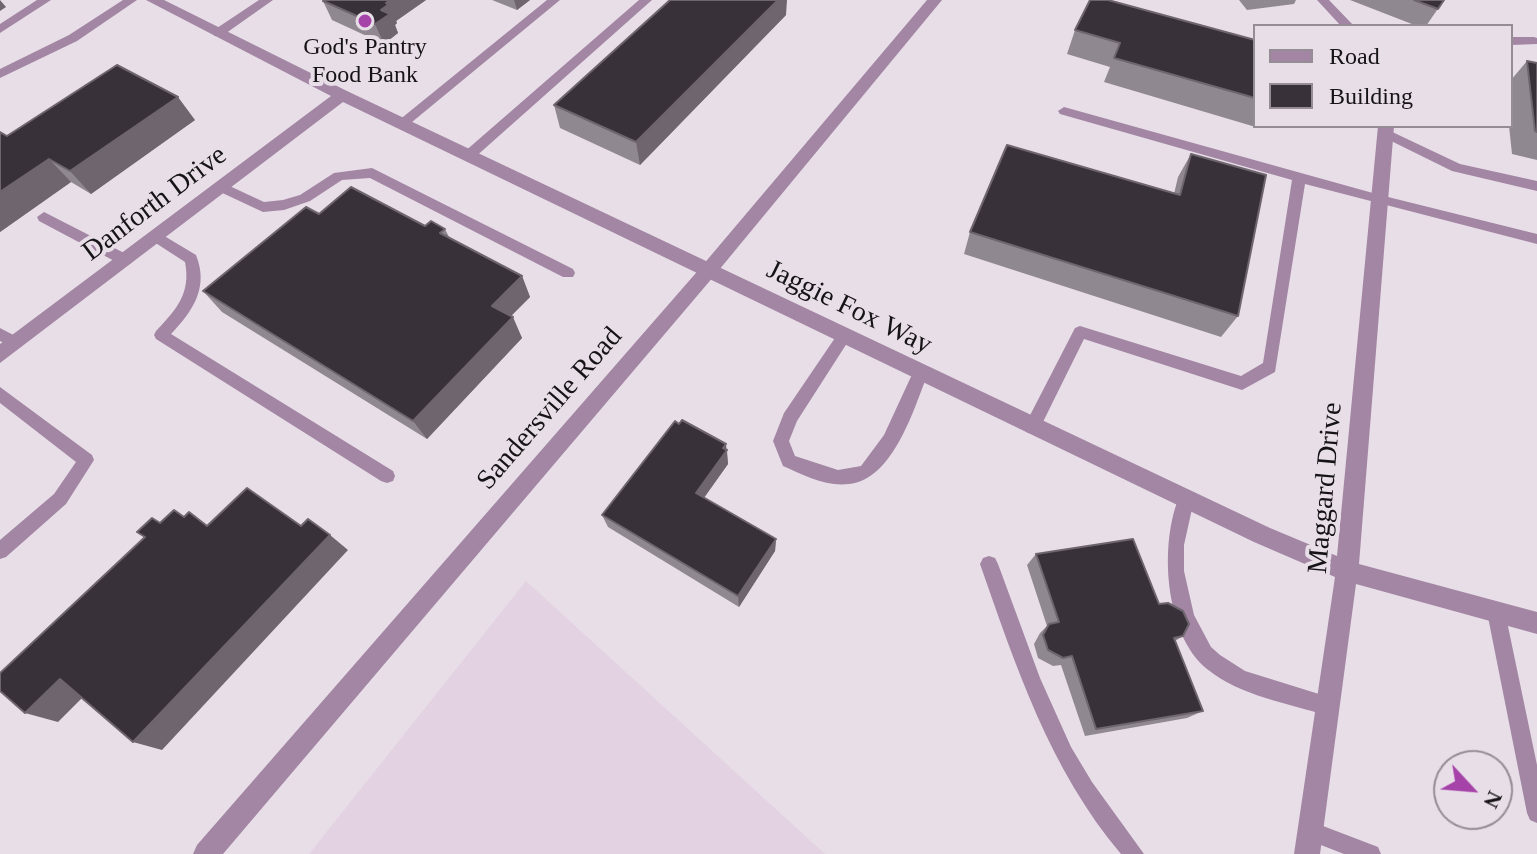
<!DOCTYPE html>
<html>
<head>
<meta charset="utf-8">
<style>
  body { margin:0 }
  #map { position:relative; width:1537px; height:854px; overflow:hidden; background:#e8dee8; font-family:Georgia,serif }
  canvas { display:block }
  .legend { position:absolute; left:1253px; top:24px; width:260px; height:104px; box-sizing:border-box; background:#e8dee8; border:2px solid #948d94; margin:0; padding:10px 14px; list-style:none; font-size:24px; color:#161316 }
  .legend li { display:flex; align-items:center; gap:16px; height:40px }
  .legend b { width:40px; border:2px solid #948d94 }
  .north { position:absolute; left:1433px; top:750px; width:80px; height:80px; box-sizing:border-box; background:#e8dee8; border:2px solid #948d94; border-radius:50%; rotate:116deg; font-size:22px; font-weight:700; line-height:32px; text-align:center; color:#161316 }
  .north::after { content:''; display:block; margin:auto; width:28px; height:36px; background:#a643a9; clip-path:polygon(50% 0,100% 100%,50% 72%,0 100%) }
</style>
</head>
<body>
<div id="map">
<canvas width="1537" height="854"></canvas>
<ul class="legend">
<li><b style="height:10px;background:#a386a3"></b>Road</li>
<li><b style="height:22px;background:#393139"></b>Building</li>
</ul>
<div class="north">N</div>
</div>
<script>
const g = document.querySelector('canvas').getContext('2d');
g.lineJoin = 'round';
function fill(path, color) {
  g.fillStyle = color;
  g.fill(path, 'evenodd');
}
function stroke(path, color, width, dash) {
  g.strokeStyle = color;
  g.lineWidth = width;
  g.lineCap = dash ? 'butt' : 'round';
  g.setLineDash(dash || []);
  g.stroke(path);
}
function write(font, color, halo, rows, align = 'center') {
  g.font = font + ' Georgia,serif';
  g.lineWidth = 8;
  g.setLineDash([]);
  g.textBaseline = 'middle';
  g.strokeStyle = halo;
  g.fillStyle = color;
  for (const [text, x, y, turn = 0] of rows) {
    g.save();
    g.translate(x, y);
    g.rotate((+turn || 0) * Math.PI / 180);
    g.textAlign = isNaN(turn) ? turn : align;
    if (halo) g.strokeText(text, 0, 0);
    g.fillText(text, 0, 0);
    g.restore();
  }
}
fill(new Path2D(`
  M526,581L825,854H309Z`), '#e3d2e2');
fill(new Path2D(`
  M37,0H51L0,33V24Z
  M123,0H137L77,41L0,78V69L69,35Z
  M259,0H273L222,36H214V30Z
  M547,0H560L406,127H398V121Z
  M639,0H652L473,159H463V153Z
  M1317,0H1329L1354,26H1341Z
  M1511,37H1534L1537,38V44L1511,45Z
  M1064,107L1380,195L1537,234V244L1305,184L1275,372L1242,390L1084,339L1038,432L1032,434L1026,432L1024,427L1075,328L1080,326L1241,376L1263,363L1292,180L1060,114L1058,111Z
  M1386,129L1460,164L1537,181V191L1452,171L1381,136L1380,133Z
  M372,168L573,269L575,273L573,277H563L370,178L342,180L310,201L284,210L263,212L216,190L214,187L221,182L264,202L283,200L300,195L334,173Z
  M44,212L130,256L132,260L130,264H120L39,221L37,217Z
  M156,231L196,255C209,287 193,311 171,334L393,471L395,476L393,481L387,483L381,481L156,339L154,335L156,331C177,309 191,293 185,262L151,240L149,236L151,232Z
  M0,328L21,339L24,343L21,347L16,349L0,341Z
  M844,330L851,336L849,340L797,421L789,441L795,456L838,470L861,466L884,435L915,368H925L928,373C914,409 893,480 849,484C826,487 803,475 783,466L773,441L784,413L839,332Z
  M0,387L92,455L94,460L66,504L6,557L0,559V540L54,494L76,462L0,403Z
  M1186,492L1192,495L1194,500L1184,545V571L1194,615L1211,647L1220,655L1245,671L1335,699L1338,706L1335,713L1328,716C1288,703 1240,696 1207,669C1164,634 1159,542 1180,495Z
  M989,556L995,558L998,564L1040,678L1071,747L1092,782L1144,854H1121C1050,770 1016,667 980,564L983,558Z
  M1496,603L1502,606L1505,612L1537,765V823L1530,820L1527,813L1487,612L1490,606Z
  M1310,821L1378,847L1381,854H1344L1303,838L1300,831L1303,824Z`), '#a386a3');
fill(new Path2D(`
  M146,0H164L347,91L1270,528L1337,556L1378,126H1394L1359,564L1537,612V634L1356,584L1320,854H1294L1335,577L1254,542L343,102L0,363V344L331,96Z`), '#a386a3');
fill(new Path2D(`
  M927,0H942L714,276L223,854H193L197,845L702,266Z`), '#a386a3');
fill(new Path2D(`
  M324,0H426L396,21L397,23L395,25L398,33L384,44L332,20L323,1Z
  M492,0H530L517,10Z
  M1239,0H1296L1294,4L1247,10Z
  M1350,0H1444L1426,26H1417Z
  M786,15L640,165L560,128L554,105Z
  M1075,30L1255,40V126H1260L1259,128L1104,82L1110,67L1067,54Z
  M1527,61L1537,63V160L1512,154L1509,126H1511V80Z
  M195,120L91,194L71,182L0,232V132L7,136Z
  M1191,154L1238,316L1221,337L964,254L970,232L1174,194L1178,177Z
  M425,226L445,229L449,237L522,276L530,297L511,316L522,338L427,439L222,312L203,291Z
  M679,424L727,450L728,464L704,498L776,539L775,551L739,607L608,527L602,515Z
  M1036,554L1159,604L1183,636L1175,641L1203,711L1187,718L1085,736L1061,665L1053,666L1038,658L1034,644L1040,633L1047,626L1027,565Z`), '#908890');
fill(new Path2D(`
  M0,0L6,7L0,11Z
  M390,0H426L396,21L397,23L395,25L398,33L384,44L375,24L381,10L386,3Z
  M514,0H530L517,10Z
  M778,0H787L786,15L640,165L636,142Z
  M178,97L195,120L91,194L70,171Z
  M49,159L71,182L0,232V192Z
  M522,276L530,297L501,326L492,306Z
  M513,317L522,338L427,439L413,421Z
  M726,444L728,464L698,506L696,493Z
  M330,535L348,550L162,750L133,742Z
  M776,539L775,551L739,607L738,596Z
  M60,679L91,689L58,722L25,713Z`), '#6e656e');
const building = new Path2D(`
  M324,0H390L386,3L389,4L381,10L390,14L375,24L323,1Z
  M670,0H778L636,142L554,105Z
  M1090,0H1108L1255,40V98L1114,58L1120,43L1075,30Z
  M1414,0H1444L1438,9Z
  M1527,61L1537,63V132L1535,131Z
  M117,65L178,97L70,171L49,159L0,192V132L7,136Z
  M1007,145L1180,195L1191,154L1266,175L1238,316L970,232Z
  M351,187L425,226L431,221L445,229L440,233L522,276L492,306L513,317L413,421L203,291L306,207L319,214Z
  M682,420L726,444L723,448L727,450L696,493L776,539L738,596L602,515L675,421L679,424Z
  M247,488L301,526L308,519L330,535L133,742L60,679L25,713L0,691V673L145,537L137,532L152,518L160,523L174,510L184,517L189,512L207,526Z
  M1133,539L1159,604L1168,603L1183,611L1189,624L1183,636L1174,638L1203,711L1096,729L1072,656L1063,658L1048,650L1043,635L1049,624L1059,622L1036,554Z`);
fill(building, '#393139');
stroke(building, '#6e656e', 2);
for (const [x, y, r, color] of [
  [365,21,8,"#a643a9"]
]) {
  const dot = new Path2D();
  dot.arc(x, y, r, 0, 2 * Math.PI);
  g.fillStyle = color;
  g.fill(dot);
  stroke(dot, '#e8dee8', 3);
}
write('24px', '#161316', '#e8dee8', [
  ["God's Pantry",365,48],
  ["Food Bank",365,76]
]);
write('28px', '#161316', '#e8dee8', [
  ["Danforth Drive",155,204,-37],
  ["Jaggie Fox Way",849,308,26],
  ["Sandersville Road",550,409,-49],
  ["Maggard Drive",1326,488,-85]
]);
</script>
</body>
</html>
